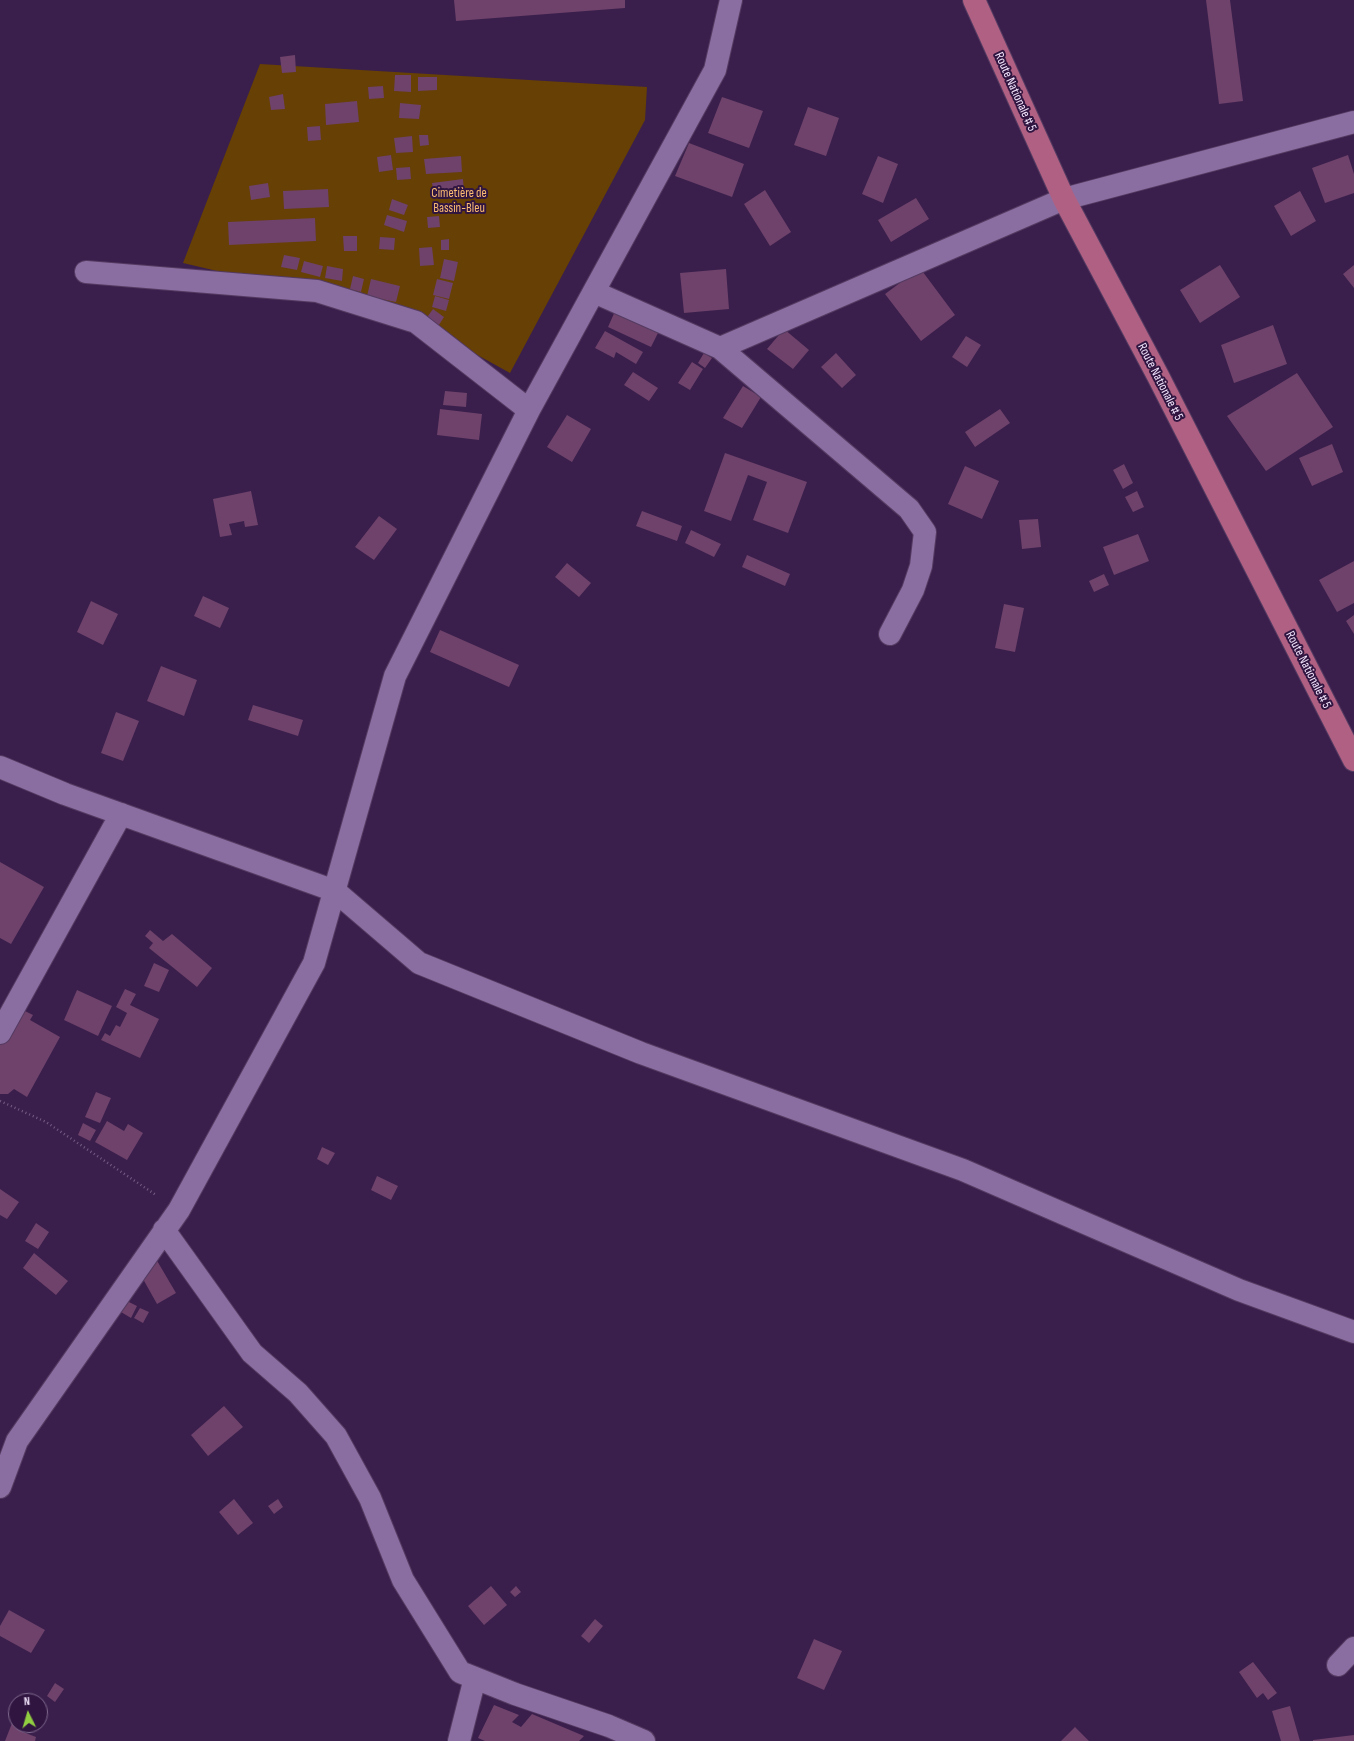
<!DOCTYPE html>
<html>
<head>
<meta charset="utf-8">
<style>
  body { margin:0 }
  #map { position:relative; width:1354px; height:1741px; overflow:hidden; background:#3a1f4c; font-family:"Sofia Sans Condensed",sans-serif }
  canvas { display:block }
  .north { position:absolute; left:8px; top:1693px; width:40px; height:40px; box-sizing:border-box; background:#301541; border:1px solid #7e698d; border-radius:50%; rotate:355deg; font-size:11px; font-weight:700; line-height:16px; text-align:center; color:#f4e7fe }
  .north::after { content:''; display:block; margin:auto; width:14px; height:18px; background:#91cd40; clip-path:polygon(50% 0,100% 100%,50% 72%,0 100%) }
</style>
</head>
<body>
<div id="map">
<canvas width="1354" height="1741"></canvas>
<div class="north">N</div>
</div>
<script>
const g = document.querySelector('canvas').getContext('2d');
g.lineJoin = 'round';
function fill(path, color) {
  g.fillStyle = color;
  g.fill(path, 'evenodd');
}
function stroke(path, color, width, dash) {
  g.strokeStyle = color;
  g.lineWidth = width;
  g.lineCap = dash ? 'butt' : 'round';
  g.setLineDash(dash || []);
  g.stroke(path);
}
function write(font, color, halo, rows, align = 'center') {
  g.font = font + ' "Sofia Sans Condensed",sans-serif';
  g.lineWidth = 4;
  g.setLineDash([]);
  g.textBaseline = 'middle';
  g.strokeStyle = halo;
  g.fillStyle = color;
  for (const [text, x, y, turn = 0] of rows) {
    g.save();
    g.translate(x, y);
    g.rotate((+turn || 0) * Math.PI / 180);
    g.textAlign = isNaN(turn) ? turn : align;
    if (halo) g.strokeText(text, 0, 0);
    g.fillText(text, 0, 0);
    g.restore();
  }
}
fill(new Path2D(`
  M260,64L647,87L645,120L510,373L405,315L183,263Z`), '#664004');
fill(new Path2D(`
  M454,0H625V8L456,21Z
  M1206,0H1230L1243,101L1219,104Z
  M295,55L296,72L282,73L280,57Z
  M395,75H411V92L394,91Z
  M418,77H437V90L418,91Z
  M383,86L384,98L369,99L368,87Z
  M283,94L285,109L271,110L269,97Z
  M722,97L763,111L749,148L708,133Z
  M357,101L359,122L326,125L325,104Z
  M400,103L421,105L419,119L399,118Z
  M808,107L839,118L826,156L794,145Z
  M320,126L321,140L308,141L307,127Z
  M419,135H428L429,145L420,146Z
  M412,136L413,152L396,153L394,138Z
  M689,143L744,164L732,197L675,176Z
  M391,155L393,170L379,172L377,157Z
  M1348,155L1354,174V193L1325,203L1312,168Z
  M461,156L462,172L426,174L424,159Z
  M878,156L898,164L883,203L862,194Z
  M410,167L411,179L397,180L396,168Z
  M463,179L464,192L434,195L432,183Z
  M268,183L270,197L251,200L249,186Z
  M328,189L329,207L284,209L283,191Z
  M765,190L791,232L770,246L744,204Z
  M1300,191L1316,221L1291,236L1274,206Z
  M916,198L929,219L891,242L878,220Z
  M392,199L408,205L404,215L389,210Z
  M449,203L450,211L440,213L439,204Z
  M387,215L407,221L404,232L384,225Z
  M439,216L440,227L428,228L427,217Z
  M315,218L316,241L229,245L228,222Z
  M343,236H357V251H344Z
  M380,237L395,238L394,250L379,249Z
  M449,239V250H441V240Z
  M432,247L434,265L420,266L419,248Z
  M284,255L300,258L297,270L281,267Z
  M444,259L458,262L454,281L440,278Z
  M304,261L323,266L320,277L301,272Z
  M1220,265L1240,297L1200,323L1180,290Z
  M1354,265V288L1343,274Z
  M327,266L343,269L342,281L325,278Z
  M920,268L955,315L921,341L885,294Z
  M726,269L729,309L684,313L680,273Z
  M353,276L364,279L361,292L350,289Z
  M371,279L400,286L396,302L367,296Z
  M437,279L453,283L449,299L433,295Z
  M435,296L449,300L446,311L432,307Z
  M433,309L444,317L437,328L425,320Z
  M616,309L660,329L651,347L608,327Z
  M1273,325L1287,364L1234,383L1221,345Z
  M784,329L809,350L793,369L767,349Z
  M605,331L643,352L636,364L616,352L614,358L595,348Z
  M966,336L981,345L967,367L952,357Z
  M704,353L712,358L705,368L698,363Z
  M836,353L856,375L842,388L821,367Z
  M692,362L703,369L690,390L678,383Z
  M633,372L658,388L649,401L624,385Z
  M1297,373L1333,427L1266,471L1227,416Z
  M743,386L761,397L742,428L723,418Z
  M445,391L467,393L466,407L443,405Z
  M440,409L482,414L479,440L437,435Z
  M1000,409L1010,423L975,447L965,432Z
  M567,415L591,429L572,462L547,447Z
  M1332,444L1343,472L1312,486L1299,458Z
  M725,453L807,482L788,533L753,520L767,482L748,475L731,521L704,511Z
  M1124,464L1133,483L1123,489L1113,470Z
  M965,466L999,481L982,519L948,504Z
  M251,491L258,525L245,527L244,521L229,524L232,535L220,537L213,499Z
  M1137,491L1144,507L1133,512L1125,497Z
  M642,511L682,526L677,541L636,526Z
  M379,516L397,529L374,560L355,547Z
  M1038,519L1041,547L1022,549L1019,520Z
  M691,530L721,544L714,557L685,543Z
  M1138,534L1149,561L1114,575L1103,547Z
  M747,555L790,574L785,586L742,567Z
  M1354,561V603L1337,612L1319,580Z
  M567,563L591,583L579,597L555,577Z
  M1104,574L1109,585L1094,592L1089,581Z
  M203,596L229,608L220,628L194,616Z
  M91,601L118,614L103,645L77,632Z
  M1004,604L1024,608L1015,652L995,648Z
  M1354,615V634L1346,621Z
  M440,630L519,665L509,687L430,652Z
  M161,666L197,680L184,716L147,701Z
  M253,705L303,720L298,736L248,720Z
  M116,712L139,721L123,761L101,753Z
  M0,862L44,887L11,944L0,938Z
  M150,930L163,941L172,934L212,968L197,987L149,948L153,943L145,936Z
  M154,963L169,970L159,992L144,986Z
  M125,989L136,994L130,1005L159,1019L140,1058L101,1040L105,1033L110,1036L116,1025L120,1027L127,1013L116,1007Z
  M77,990L112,1006L98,1036L64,1020Z
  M19,1008L33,1015L30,1020L60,1037L27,1097L14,1089L8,1094H0V1042Z
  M96,1092L111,1098L100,1123L85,1117Z
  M107,1121L124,1131L128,1124L143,1133L127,1160L95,1142Z
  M83,1123L96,1130L90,1141L78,1135Z
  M322,1147L335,1153L328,1165L317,1159Z
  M377,1176L398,1186L391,1200L371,1190Z
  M0,1189L19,1202L7,1219L0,1215Z
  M36,1223L49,1232L38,1249L25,1241Z
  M34,1253L68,1281L56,1295L23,1268Z
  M156,1259L176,1293L157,1304L138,1270Z
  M127,1301L137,1306L131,1318L121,1312Z
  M140,1308L149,1312L143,1323L134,1318Z
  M224,1406L243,1427L208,1456L191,1435Z
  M234,1499L253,1523L238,1535L219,1512Z
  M278,1499L283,1507L274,1514L268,1506Z
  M491,1586L507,1605L484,1625L468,1606Z
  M516,1586L521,1592L515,1597L510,1592Z
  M9,1610L45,1630L31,1653L0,1636V1626Z
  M595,1619L603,1626L589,1643L581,1636Z
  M814,1639L842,1651L824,1690L797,1678Z
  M1253,1662L1277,1693L1268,1700L1263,1693L1257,1698L1239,1672Z
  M55,1683L64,1689L55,1702L47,1696Z
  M494,1705L519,1715L512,1722L521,1727L532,1714L584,1736L579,1741H485L478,1738Z
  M1290,1706L1300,1741H1281L1272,1711Z
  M16,1713V1725H25L23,1732L36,1737L35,1741H5Z
  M1075,1727L1089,1741H1061Z
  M1354,1735V1741H1313V1740Z`), '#6e426a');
const minor = new Path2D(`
  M86,272L317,291L416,322L529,410
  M594,292L720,348L909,509L925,532L921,566L913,590L890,634
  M720,348L1064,199L1354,122
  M0,767L65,794L335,891L419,963L641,1053L963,1170L1239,1290L1354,1332
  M0,1033L121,814
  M164,1230L252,1353L298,1393L336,1436L370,1498L403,1580L460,1672L515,1694L609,1726L644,1741
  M0,1487L17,1441L179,1210L314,963L395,676L529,410L715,70L731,0
  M1338,1665L1354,1648
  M459,1741L475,1678`);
const major = new Path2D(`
  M974,0L1064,199L1158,376L1354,760`);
stroke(minor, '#543b62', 24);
stroke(major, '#543b62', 24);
stroke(new Path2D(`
  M0,1101L46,1122L156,1195`), '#745d84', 2.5, [1, 3]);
stroke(minor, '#8b6ea1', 22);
stroke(major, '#b06082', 22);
write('13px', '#f4e7fe', '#301541', [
  ["Route Nationale # 5",1015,92,66],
  ["Route Nationale # 5",1160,382,63],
  ["Route Nationale # 5",1308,670,63]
]);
write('13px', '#fcbd72', '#301541', [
  ["Cimetière de",459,194],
  ["Bassin-Bleu",459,209]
]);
</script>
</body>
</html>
